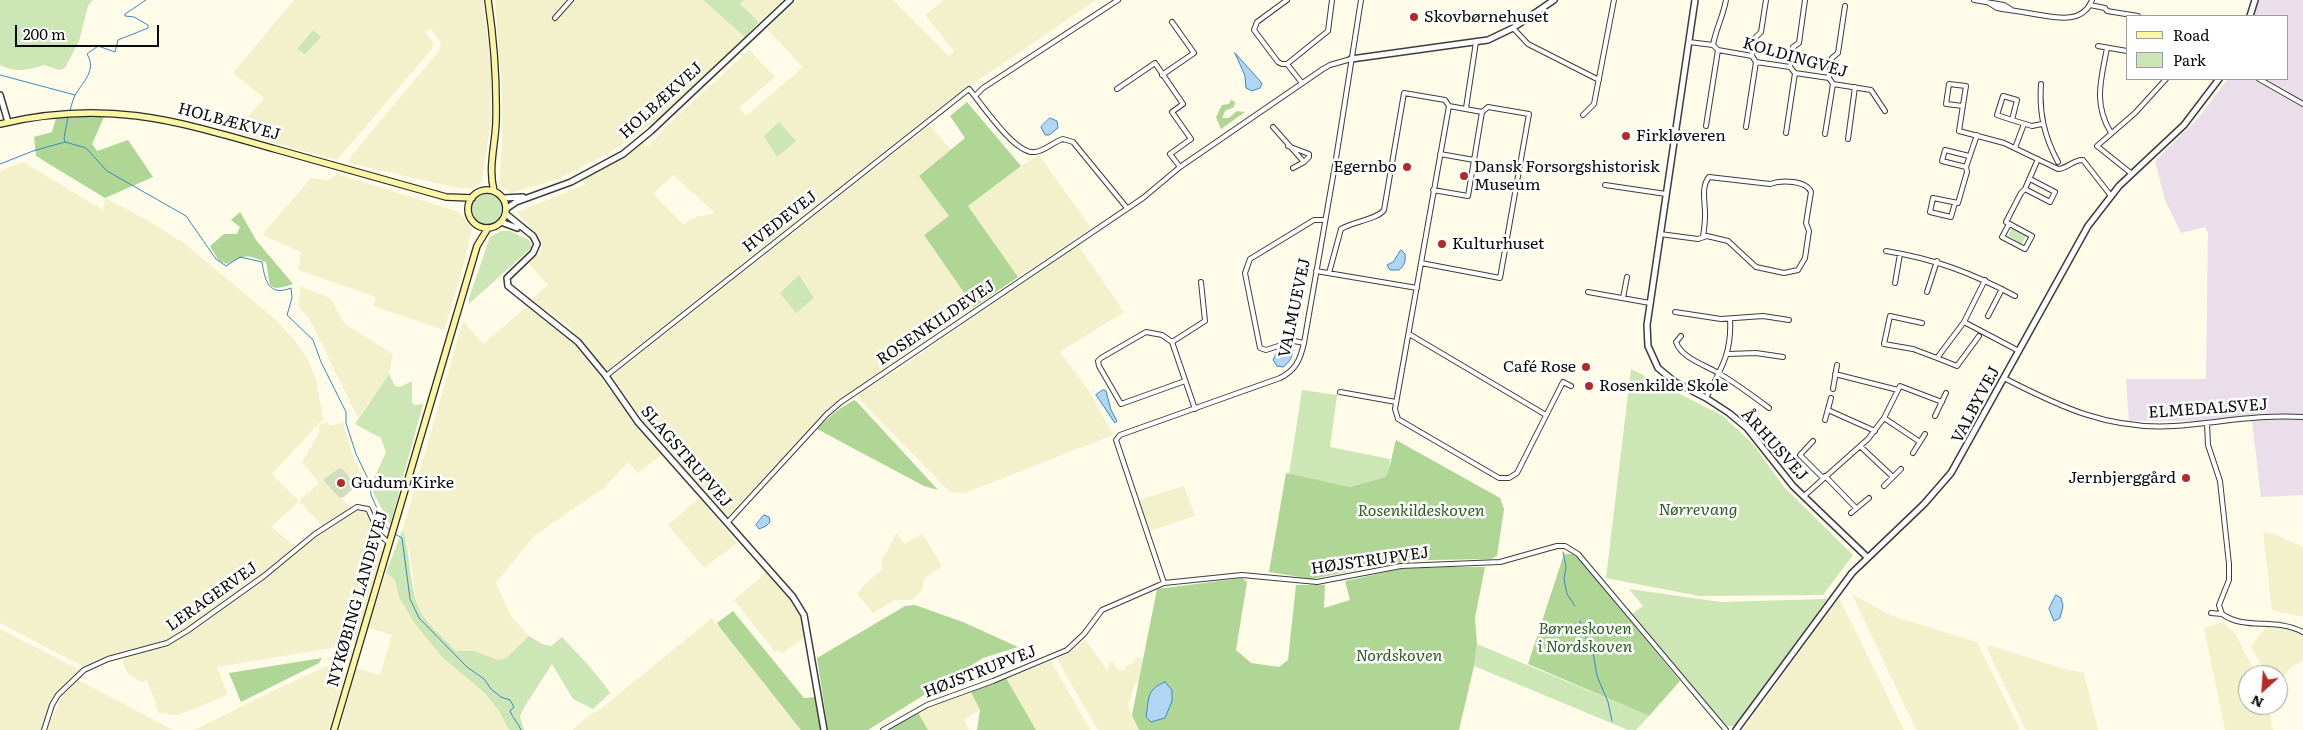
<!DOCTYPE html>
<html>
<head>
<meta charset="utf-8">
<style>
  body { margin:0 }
  #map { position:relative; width:2303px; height:730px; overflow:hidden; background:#fefbe8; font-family:Literata,serif }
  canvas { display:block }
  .legend { position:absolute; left:2126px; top:15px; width:162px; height:65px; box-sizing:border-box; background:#fff; border:1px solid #9d9d9d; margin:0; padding:6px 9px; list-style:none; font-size:15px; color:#0a0a0a }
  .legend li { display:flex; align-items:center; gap:10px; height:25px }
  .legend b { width:25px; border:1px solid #9d9d9d }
  .north { position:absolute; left:2238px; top:665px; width:50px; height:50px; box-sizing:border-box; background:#fff; border:1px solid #9d9d9d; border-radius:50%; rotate:206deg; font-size:14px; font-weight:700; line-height:20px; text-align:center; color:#0a0a0a }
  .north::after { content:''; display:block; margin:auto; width:18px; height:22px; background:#b22b2a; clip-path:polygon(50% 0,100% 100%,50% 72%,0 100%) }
  .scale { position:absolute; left:15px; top:25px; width:144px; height:22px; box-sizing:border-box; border:2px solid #0a0a0a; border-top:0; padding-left:6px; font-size:15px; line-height:18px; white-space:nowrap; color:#0a0a0a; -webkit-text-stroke:4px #fff; paint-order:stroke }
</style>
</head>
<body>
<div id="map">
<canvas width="2303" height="730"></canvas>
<ul class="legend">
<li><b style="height:6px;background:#fbf6a6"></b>Road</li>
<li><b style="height:14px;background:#cce6b5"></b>Park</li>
</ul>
<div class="north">N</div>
<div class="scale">200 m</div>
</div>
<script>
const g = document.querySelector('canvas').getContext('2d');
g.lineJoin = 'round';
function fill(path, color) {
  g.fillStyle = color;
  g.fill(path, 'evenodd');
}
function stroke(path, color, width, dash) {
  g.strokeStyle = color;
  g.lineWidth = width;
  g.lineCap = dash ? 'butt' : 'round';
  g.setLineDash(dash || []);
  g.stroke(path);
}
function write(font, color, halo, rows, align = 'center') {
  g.font = font + ' Literata,serif';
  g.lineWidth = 5;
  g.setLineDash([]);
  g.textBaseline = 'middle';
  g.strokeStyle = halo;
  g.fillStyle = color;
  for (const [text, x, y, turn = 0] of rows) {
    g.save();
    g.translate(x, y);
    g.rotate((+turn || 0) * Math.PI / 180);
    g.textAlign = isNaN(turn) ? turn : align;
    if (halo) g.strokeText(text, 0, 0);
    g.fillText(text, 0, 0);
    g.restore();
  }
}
fill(new Path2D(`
  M2256,0H2303V495L2261,497L2252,421H2129L2126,379H2206L2208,233L2205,227L2181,233L2165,200L2155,161L2200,116L2228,79H2287V16H2253Z`), '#e9dee9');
fill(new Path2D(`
  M294,0H483L491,72V122L482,179L480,184L472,189L453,187L349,163L351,156L438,52L441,43L430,28L425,33L433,42L432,49L337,160L235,132L264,98L233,73Z
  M495,0H703L745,37L657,120L609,153L558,179L510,193L499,184L502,146V94Z
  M744,0H783L759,22L740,4Z
  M799,0H893L949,56L954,51L925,15L944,0H1096L952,98L608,370L605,369L570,328L556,316L530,301L548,285L529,263L540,252L541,244L538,236L517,212L587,184L582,179L622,157L642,141L648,147L669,124L749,50L775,77L739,108L746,116L803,67L767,29ZM673,175L716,214L698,216L683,224L653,194Z
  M930,125L951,150L919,176L949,216L924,235L974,307L911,349L830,409L736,508L731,514L724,513L643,421L612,376Z
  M1039,155L1091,228L1018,277L968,206L1021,166Z
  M23,162L103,210L105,198L147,220L184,243L274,318L297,343L308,360L316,379L323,419L272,474L299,501L319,483L302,462L314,442L320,430L318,428L321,424L327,422L330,426L343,422L352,454L364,479H352L344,470L339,468L323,480L351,508L323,527L299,501L271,527L295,546L262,575L188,628L166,641L107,656L87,666H82L0,623V171Z
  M338,174L459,212L472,229L462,271L444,330L373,306L376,297L298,270L301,252L262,235L311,178L328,180Z
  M1078,245L1124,312L1060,352L1091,394L1113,435L965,493L950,492L858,398L859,393L899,369Z
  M300,286L330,298L344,323L393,354L389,374L358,418L310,320L299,307Z
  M527,307L573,342L636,424L639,432L642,431L663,454L637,473L628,462L605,487L534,536L496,583L511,616L529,636L506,658L498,660L474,651H456L424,616L417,605L409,548L403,529L463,321L483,344Z
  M1184,486L1195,516L1149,531L1138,500Z
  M699,498L737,543L704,568L668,525Z
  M355,511H362L368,515L383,551L355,644L217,667L228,695L178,715L159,713L147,680L141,682L128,674L122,661L126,657L169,644L196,629L258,584L300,549Z
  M2263,532L2274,534L2303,547V617L2272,610Z
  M896,533L905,544L922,533L942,566L924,579L922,590L912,600H894L873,613L857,594L866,583L883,569L881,559L888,550Z
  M386,572L395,580L399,597L415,624L442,657L485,693L499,711L509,730H340L356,668L380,675L392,635L368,628Z
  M767,572L793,602L802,616L805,637L783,653L777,650L775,652L734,600Z
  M1852,594L1892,616L1977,642L2020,730H1916Z
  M1839,598L1904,730H1743Z
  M712,618L801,730H572L592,713L597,712Z
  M2222,622L2235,633L2256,675H2248V705H2268L2273,730H2225L2204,628Z
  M2267,625L2290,628L2303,634V660L2289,669L2278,684V675H2265L2262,666L2251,647Z
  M0,629L76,668L78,671L56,693L50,704L41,730H0Z
  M1085,639L1108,672L1109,663L1113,662L1117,669L1124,671L1126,666L1134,663L1136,657L1143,659L1139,683H1135L1128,706L1139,730H1098L1057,659L1075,649Z
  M1988,645L2068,670L2084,673L2098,730H2026L1987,649Z
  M351,655L329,730H194L277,689Z
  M1051,661L1090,730H1036L1006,678Z
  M78,680L173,730H47L61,698Z
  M971,692L980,710L964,720L969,730H928L917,711L945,699Z`), '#f2f1cb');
fill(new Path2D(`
  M0,0H93L88,6L79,41L65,68L59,70L44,65C29,70 14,73 0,65Z
  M703,0H744L740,4L759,22L745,37Z
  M313,30L321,37L305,54L297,49Z
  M779,122L796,141L777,157L764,136Z
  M472 209a16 16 0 1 1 32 0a16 16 0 1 1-32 0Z
  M2012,228L2026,235L2022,244L2008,235Z
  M501,231H510L529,240L532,247L469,304V298L490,237Z
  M799,275L814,298L796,313L780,293Z
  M1631,369L1723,416L1753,444L1784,487L1853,555L1823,595L1699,596L1606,578Z
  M389,374L395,386L400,387L412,381V402L414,405L423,404L390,525L374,494L372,483L386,452L381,438L355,424Z
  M1302,390L1337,395L1330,447L1390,459L1388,475L1385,477L1350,487L1289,474Z
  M403,529C410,553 409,580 417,604C422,619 445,639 456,651H474L498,660L506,658L529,636L542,644L551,646L562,637C579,655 596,672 610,693L593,709L573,699L552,664L523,709L520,717L524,730H509L499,711L485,693L442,657L415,624L399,597L395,580L386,572Z
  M1629,589L1721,602L1827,599L1735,726H1726L1632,614L1643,606Z
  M1477,644L1649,716L1636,730H1628L1474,666Z`), '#cce6b5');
fill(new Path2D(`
  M1231,100L1235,102L1234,107L1225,111L1222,118H1229L1237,111L1245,112L1221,129L1216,117L1222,105L1229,104Z
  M967,102L1021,166L968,206L1018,277L974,307L924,235L949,216L919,176L965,138L950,116Z
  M74,116L104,117L92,144L97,151L128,140L153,177L105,198L36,156L34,137L52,132L56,118Z
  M240,212L256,240L293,284C264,294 271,284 266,262C244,254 247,255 227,264L219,261L210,246L224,234H237L240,227L231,220Z
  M854,400L857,402L938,490L924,486L817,429L835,412Z
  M1396,440L1500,498L1504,509L1497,556L1491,559L1431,560L1382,565L1312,579L1269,572L1286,473L1350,487L1385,477C1390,472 1393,449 1396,440Z
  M1564,554H1573L1581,561L1680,681L1649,716L1528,664Z
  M1443,567H1485L1475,618L1477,644L1474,666L1459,730H1139L1132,715L1157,589L1242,578L1247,582L1236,650L1251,663L1279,667L1288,660L1296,585H1325L1324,608L1350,600L1345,581L1400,569Z
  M915,605L963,622L1018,647L983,658L868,730H828L817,658L905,606Z
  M733,611L804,698L816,697L822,730H801L721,629L717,623Z
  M322,658L319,663L241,702L229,673Z
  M1006,678L1036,730H977L980,710L971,692Z
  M917,711L928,730H889Z`), '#afd695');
fill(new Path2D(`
  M339,468L344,470L356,486L344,497L340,498L323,480Z`), '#d1ddbc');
const water = new Path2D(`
  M1235,53L1260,81L1262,84L1260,88L1252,91L1246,88L1245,76Z
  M1050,118L1057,121L1058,128L1049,135H1045L1041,127Z
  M1401,250L1405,254C1406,261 1404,266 1399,270H1390L1387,265L1393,262Z
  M1286,348L1293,349C1292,358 1290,362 1283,367L1277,366L1273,360L1276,354Z
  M1103,390L1106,391L1111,410L1117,421L1115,423L1096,395Z
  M764,515L769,517L770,522L766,526L759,529L756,525Z
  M2056,595L2061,598L2063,606L2060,618L2054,621L2049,609Z
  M1165,682L1172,690V701L1165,718L1151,722L1146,717C1149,700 1146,689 1165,682Z`);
fill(water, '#b0d6f3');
stroke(water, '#3b87c6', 1);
stroke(new Path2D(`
  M0,75L75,95
  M70,111C71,106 73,100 75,95C83,82 97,70 87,54L98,46L115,52L118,40L148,28V25L134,17L125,16V14L146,0
  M65,142L64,138L68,117
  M0,164L33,151L65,142L86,148L107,171L186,216L216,259L226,266L240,257L262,262C265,280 268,297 291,288L292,298L287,315L313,340L321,362L346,412V423L356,454L370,483L371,495L385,526L390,530
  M395,534L402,538L410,599L419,618L467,667L484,679L491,689L501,697L510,700L514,707L510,711C513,719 519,724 521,730
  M1563,552L1566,567L1564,579L1567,594L1575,606
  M1580,621L1581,630L1592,646L1597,676L1608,702L1612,721`), '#3b87c6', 1);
const minor = new Path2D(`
  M1287,0L1257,22L1254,30L1278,62L1282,64H1287L1302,83
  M1974,0L2004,5L2012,10
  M1989,3L1997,8C2007,10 2018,11 2028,13C2050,16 2082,27 2092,0
  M2090,5L2105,8L2107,11L2138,16
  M555,18L571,0
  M1513,28L1528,44L1599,80
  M1689,42L1713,45L1718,50L1752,56L1756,62L1790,67L1795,73L1829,78L1833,84L1871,90L1885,111
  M1713,45C1716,28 1723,17 1726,0
  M2098,46L2127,51
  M2107,48C2101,80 2093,103 2111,133
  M1752,56L1755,38L1761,32L1766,0
  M1287,64L1328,31L1332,0
  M1790,67L1793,47L1799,43L1805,0
  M1162,75L1194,53L1172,22
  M1829,78L1832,58L1838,53L1845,6
  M2259,79L2303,104
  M2041,84C2039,113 2044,136 2058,162
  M1117,89L1155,63L1183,104L1172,112L1191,139L1170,154L1180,167
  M975,96L983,88L1118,0
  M1963,106L1946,104L1949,84L1966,86L1959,131L2004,143L2058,169C2067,169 2074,159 2083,160L2111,196
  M1466,108L1476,42
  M1583,115L1594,104L1614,0
  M2012,120L1997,115L2003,96L2017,100L2012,120L2032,126L2042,124
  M1706,126L1718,50
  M1273,127L1304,162L1293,168
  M1746,127L1756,62
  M1786,133L1795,73
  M1825,134L1833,84
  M1848,139L1855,87
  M1288,146L1309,154V157L1304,162
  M2015,148L2024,124
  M1440,154L1474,160
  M1966,167L1942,161L1945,150L1969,156
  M2132,174L2097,146L2135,113L2166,79
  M1605,185L1666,194
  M2025,189L2050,202L2055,192L2030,179
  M1433,190L1468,196L1482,112L1449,106L1395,409L1398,419L1499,478H1509L1517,473L1563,382L1571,386
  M1955,203L1951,217L1930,212L1933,198L1958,203L1967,172L1966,167L1977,135
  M2009,224L2002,237L2025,249L2032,236L2006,222L2021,193L2025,189L2038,159
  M1660,234L1698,239L1707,236L1728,241L1756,267L1784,273L1798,270L1805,258L1809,231L1806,223L1811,192C1806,180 1781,180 1770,184L1709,177C1700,188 1706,205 1705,217C1705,223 1704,230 1703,237
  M1886,251C1935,259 1972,273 2015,296
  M1421,263L1500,278L1529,114L1488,107L1482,112
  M1316,271L1417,288
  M1329,273L1341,229C1352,222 1378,219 1384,210L1404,93L1445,100L1449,106
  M1895,283L1900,254
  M1588,292L1650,303
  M1927,292L1937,261
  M1623,298L1627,277
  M1675,312L1721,319L1763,316L1789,320
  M1988,316L2002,289
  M1964,322L1985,280
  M1922,323L1890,316L1884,344L1913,349L1937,358L1964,322L2019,351
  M1409,334L1546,415
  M1681,336L1676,342C1682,359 1706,365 1720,374C1737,384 1753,396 1769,408
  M1172,342L1162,335L1146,332L1101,358L1098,361L1099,366L1121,404L1185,381
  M1304,343L1294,341L1266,350L1260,348L1245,273L1250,259L1314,220H1325
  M1728,354L1756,353L1783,357
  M1937,358L1957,366L1979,336
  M1835,374L1898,390
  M606,376L969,89C982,104 1015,155 1035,152C1045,151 1053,142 1063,139L1073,142L1127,208
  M2004,378C2060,407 2109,430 2174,426C2217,423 2260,414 2303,417
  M1833,389L1837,365
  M1340,392L1396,402
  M1706,398C1721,369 1732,353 1730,319
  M1195,409L1172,342L1205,321L1201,282
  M1828,410L1875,431
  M1935,416L1946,393
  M1884,418L1920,442
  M1825,420L1831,398
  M2207,423L2208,445L2220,481L2229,564V580L2219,605L2222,614C2246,631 2274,617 2303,632
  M1813,441L1800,455L1823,478
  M1861,447L1893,477
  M1913,453L1925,434
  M1825,476L1856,508
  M1884,486L1901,469
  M1804,496L1868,439L1884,418L1900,386L1942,402
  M1851,513L1869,498
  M727,523L827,414L841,402L1143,198L1180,167L1323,69L1330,65L1351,59
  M1164,583L1116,440L1120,435L1280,378C1296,370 1300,360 1304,343L1335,165L1361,0
  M2211,613L2222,614
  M44,730L52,705L58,695L84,670L108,659L167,643L187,631L264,576L315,534L357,507L368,509L380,535L389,543
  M883,730L927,705L993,681L1067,650L1084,634L1102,610L1164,583L1242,575L1317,582L1401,566L1500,562L1557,546H1565L1578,554L1726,730`);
const tertiary = new Path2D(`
  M1695,0L1647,325L1648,346L1658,368L1675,382L1706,398L1729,413L1747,428L1793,486L1867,557
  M2250,16L2255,0
  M1351,59L1488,40L1513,28L1554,0
  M0,95L8,122
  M503,198L523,197
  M506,209L516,202L571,182L623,154L651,131L790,0
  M506,214L533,236L537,244L533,253L507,278L508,286L578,342L606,376L638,422L793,597L804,615L824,730
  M501,222L517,228
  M1736,730L1852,573L1924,504L1951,473L2088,226L2119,186L2184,125L2219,79`);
const secondary = new Path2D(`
  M488,0C494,41 497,81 496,123C495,145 488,169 494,191
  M0,124C106,99 174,120 275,149C332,165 389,181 446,197L472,198
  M468 209a19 19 0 1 1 38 0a19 19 0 1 1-38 0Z
  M334,730L477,246L488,228`);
stroke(minor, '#3d3d3d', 6);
stroke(tertiary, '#3d3d3d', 8);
stroke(secondary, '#2c2c2c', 8);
stroke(minor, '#fff', 4);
stroke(tertiary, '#fff', 5);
stroke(secondary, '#fbf6a6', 5.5);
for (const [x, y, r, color] of [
  [1414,17,5,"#b22b2a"],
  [1626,136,5,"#b22b2a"],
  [1407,167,5,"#b22b2a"],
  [1464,176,5,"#b22b2a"],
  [1442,244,5,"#b22b2a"],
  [1586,367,5,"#b22b2a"],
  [1589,386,5,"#b22b2a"],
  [2186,478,5,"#b22b2a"],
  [341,483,5,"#b22b2a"]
]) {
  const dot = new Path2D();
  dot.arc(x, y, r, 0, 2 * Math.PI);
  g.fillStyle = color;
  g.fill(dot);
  stroke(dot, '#fff', 2);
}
write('16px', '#0a0a0a', '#fff', [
  ["Skovbørnehuset",1424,17],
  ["Firkløveren",1636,136],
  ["Egernbo",1397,167,"right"],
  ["Dansk Forsorgshistorisk",1474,167],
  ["Museum",1474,185],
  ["Kulturhuset",1452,244],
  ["Café Rose",1576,367,"right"],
  ["Rosenkilde Skole",1599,386],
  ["Jernbjerggård",2176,478,"right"],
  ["Gudum Kirke",351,483]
], 'left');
write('16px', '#0a0a0a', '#fff', [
  ["KOLDINGVEJ",1795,58,16],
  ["HOLBÆKVEJ",661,101,-42],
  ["HOLBÆKVEJ",229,122,15],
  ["HVEDEVEJ",780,222,-38],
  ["VALMUEVEJ",1295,308,-78],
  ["ROSENKILDEVEJ",936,323,-34],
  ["VALBYVEJ",1976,405,-62],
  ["ELMEDALSVEJ",2208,409,-4],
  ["ÅRHUSVEJ",1774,445,48],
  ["SLAGSTRUPVEJ",686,457,49],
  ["HØJSTRUPVEJ",1370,561,-8],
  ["LERAGERVEJ",212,597,-35],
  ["NYKØBING LANDEVEJ",358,599,-74],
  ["HØJSTRUPVEJ",980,672,-21]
]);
write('italic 16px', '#295e1f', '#fff', [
  ["Nørrevang",1698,510],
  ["Rosenkildeskoven",1421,511],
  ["Børneskoven",1585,629],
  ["i Nordskoven",1585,647],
  ["Nordskoven",1399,656]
]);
</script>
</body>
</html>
